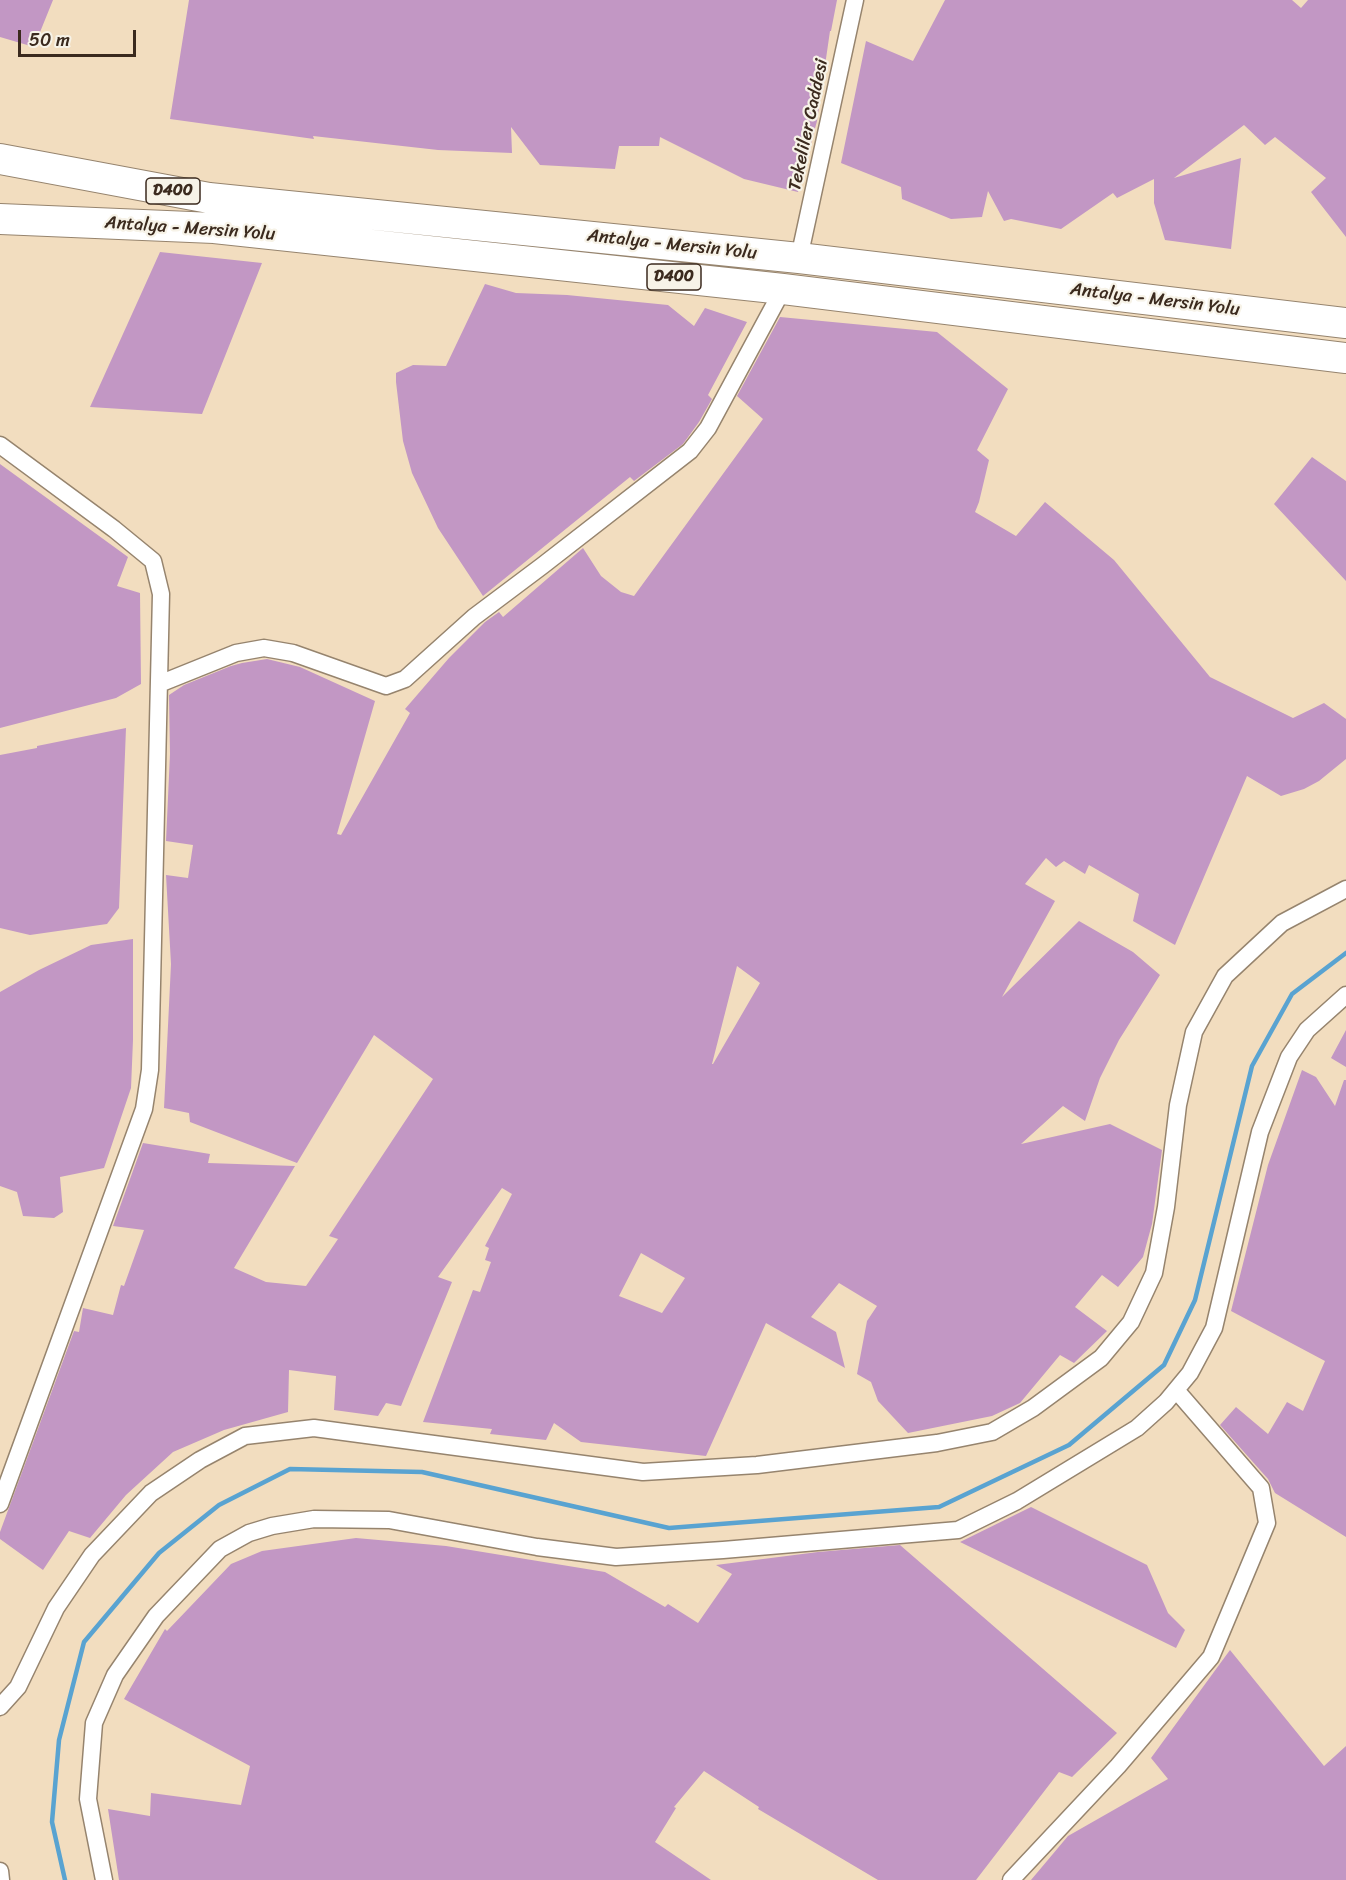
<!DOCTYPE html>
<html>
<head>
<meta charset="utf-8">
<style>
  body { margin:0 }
  #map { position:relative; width:1346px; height:1880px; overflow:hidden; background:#f2ddbf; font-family:Sriracha,sans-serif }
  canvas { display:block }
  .scale { position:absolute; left:18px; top:30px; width:118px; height:27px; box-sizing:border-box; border:3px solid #3b2a1e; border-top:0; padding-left:8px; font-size:18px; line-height:21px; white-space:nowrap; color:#3b2a1e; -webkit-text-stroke:4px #f7f3e8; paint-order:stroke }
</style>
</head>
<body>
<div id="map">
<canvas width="1346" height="1880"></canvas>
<div class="scale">50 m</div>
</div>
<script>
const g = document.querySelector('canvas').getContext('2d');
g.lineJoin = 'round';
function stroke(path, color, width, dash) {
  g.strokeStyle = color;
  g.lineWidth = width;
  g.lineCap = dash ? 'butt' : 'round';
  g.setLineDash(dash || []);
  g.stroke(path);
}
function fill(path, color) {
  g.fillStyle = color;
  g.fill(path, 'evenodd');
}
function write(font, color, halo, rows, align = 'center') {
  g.font = font + ' Sriracha,sans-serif';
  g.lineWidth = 4.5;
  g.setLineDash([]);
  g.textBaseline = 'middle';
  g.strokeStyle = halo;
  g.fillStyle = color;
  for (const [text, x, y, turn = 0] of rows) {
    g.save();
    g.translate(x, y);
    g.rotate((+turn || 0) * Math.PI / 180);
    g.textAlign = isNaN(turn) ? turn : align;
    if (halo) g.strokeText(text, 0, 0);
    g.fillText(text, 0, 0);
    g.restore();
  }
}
stroke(new Path2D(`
  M65,1880L52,1822L59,1740L84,1642L159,1553L219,1505L290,1469L422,1472L669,1528L939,1507L1069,1445L1164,1365L1195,1300L1252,1066L1292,994L1346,953`), '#59a3d1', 4.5);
fill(new Path2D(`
  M0,0H53L34,47L0,37Z
  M189,0H837L831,31H830L817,121L798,192L744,179L660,137L659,146H619L615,169L540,165L511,127L512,153L438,150L313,136L314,139L170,119Z
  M945,0H1292L1301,8L1308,0H1346V237L1311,192L1326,178L1275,137L1265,145L1244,125L1174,178L1241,158L1231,249L1165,240L1154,203V179L1117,198L1113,193L1061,229L1011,219L1004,221L988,191L982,217L951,219L902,199L901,187L841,163L866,41L913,61Z
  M160,252L262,263L202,414L90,407Z
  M485,284L516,293L567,295L668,305L694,326L705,308L747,322L708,395L712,399L699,422L683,444L634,481L630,477L483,596L438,528L412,473L403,441L396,382V373L413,365L446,366Z
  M780,317L937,332L1008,389L977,450L989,460L979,502L975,512L1016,536L1045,502L1114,560L1210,677L1293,718L1324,703L1346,719V759L1319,781L1304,789L1281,796L1247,776L1175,945L1133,921L1139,894L1089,865L1085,874L1064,861L1056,867L1046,858L1025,884L1055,901L1002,997L1079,921L1133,952L1160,975L1119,1040L1100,1078L1085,1121L1063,1106L1021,1144L1110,1124L1162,1150L1152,1224L1143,1257L1118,1287L1102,1275L1075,1307L1107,1331L1074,1363L1060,1355L1020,1403L992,1416L908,1433L878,1401L871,1382L857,1374L867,1321L877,1306L839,1283L811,1317L836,1332L845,1368L766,1323L706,1456L581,1442L554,1423L546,1440L490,1434L492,1429L423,1422L473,1290L480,1292L491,1262L485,1260L489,1248L485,1246L512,1194L502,1188L438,1277L452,1282L401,1406L386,1403L378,1416L334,1410L336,1376L289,1370L288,1412L224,1430L173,1452L126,1495L90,1538L69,1531L43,1570L0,1539V1532L74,1331L79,1332L83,1308L113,1315L121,1285L124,1286L144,1230L113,1226L143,1143L210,1154L208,1163L295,1166L234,1268L266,1282L306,1286L338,1239L329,1236L433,1079L374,1035L297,1163L190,1122L189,1113L164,1108L171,964L166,875L188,878L193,845L166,841L170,754L169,695L184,685L231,666L242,663L267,659L300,667L375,701L337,834L341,835L410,713L405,709L449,658L485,622L499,612L503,617L583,548L601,576L621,592L634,596L763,419L737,396ZM737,966L760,983L713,1064H712ZM641,1253L685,1278L662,1313L619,1296Z
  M1312,457L1346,481V581L1274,504Z
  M0,464L128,557L117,586L140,593L141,684L116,698L0,728Z
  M126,728L119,908L107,924L30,935L0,928V755L37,748V746Z
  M133,939V1040L131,1088L104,1168L60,1177L63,1212L54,1218L23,1216L17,1192L0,1186V992L39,970L91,945Z
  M1346,1030V1067L1331,1058Z
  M1302,1070L1316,1077L1335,1106L1344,1080H1346V1537L1275,1493L1268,1479L1220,1425L1236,1407L1268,1434L1287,1402L1303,1411L1325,1361L1231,1311L1268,1165Z
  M1031,1507L1147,1565L1168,1613L1185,1630L1176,1648L960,1542Z
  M356,1538L446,1546L605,1572L665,1607L668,1604L698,1623L732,1574L716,1565L818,1552L900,1545L1117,1733L1072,1777L1059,1772L976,1880H878L758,1809L759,1807L704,1771L674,1807L676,1808L655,1842L711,1880H119L108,1809L150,1816L151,1793L241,1805L250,1766L124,1699L165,1629L167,1631L231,1564L262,1551Z
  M1230,1650L1324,1766L1346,1746V1880H1031L1068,1836L1168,1779L1151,1758Z`), '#c297c4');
const street = new Path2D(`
  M799,258L855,0
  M0,445L114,529L153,561L161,594L150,1070L144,1109L0,1504
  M159,684L236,653L264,648L293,653L386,686L405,679L474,617L542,566L690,451L708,428L783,289
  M0,1707L18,1687L56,1608L92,1555L151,1493L200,1460L245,1436L314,1428L643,1472L757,1465L937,1443L992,1432L1033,1408L1101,1358L1131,1322L1154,1273L1166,1207L1178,1105L1194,1032L1225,976L1282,923L1346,889
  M0,1871L1,1880
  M104,1880L88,1799L94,1723L115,1675L156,1616L220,1549L249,1533L272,1526L314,1519L389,1520L537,1547L616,1557L723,1550L958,1530L1017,1501L1137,1428L1166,1402L1190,1373L1214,1328L1260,1132L1289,1057L1307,1030L1346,995
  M1011,1880L1118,1766L1211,1657L1267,1523L1261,1488L1176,1390`);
const highway = new Path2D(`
  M0,159L209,198L799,258L1346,323
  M0,219L214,228L783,289L1346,358`);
stroke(street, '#96846e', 19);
stroke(highway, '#96846e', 32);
stroke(street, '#fff', 16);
stroke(highway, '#fff', 30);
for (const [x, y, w] of [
  [173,191,54],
  [674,277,54]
]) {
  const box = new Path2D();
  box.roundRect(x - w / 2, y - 13, w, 26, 4.5);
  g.fillStyle = '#f7f3e8';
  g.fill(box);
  stroke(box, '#3b2a1e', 1.5);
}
write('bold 16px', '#3b2a1e', null, [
  ["D400",173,191],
  ["D400",674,277]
]);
write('18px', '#3b2a1e', '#f7f3e8', [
  ["Tekeliler Caddesi",809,125,-78],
  ["Antalya - Mersin Yolu",190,229,4],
  ["Antalya - Mersin Yolu",672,245,6],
  ["Antalya - Mersin Yolu",1155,300,7]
]);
</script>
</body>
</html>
